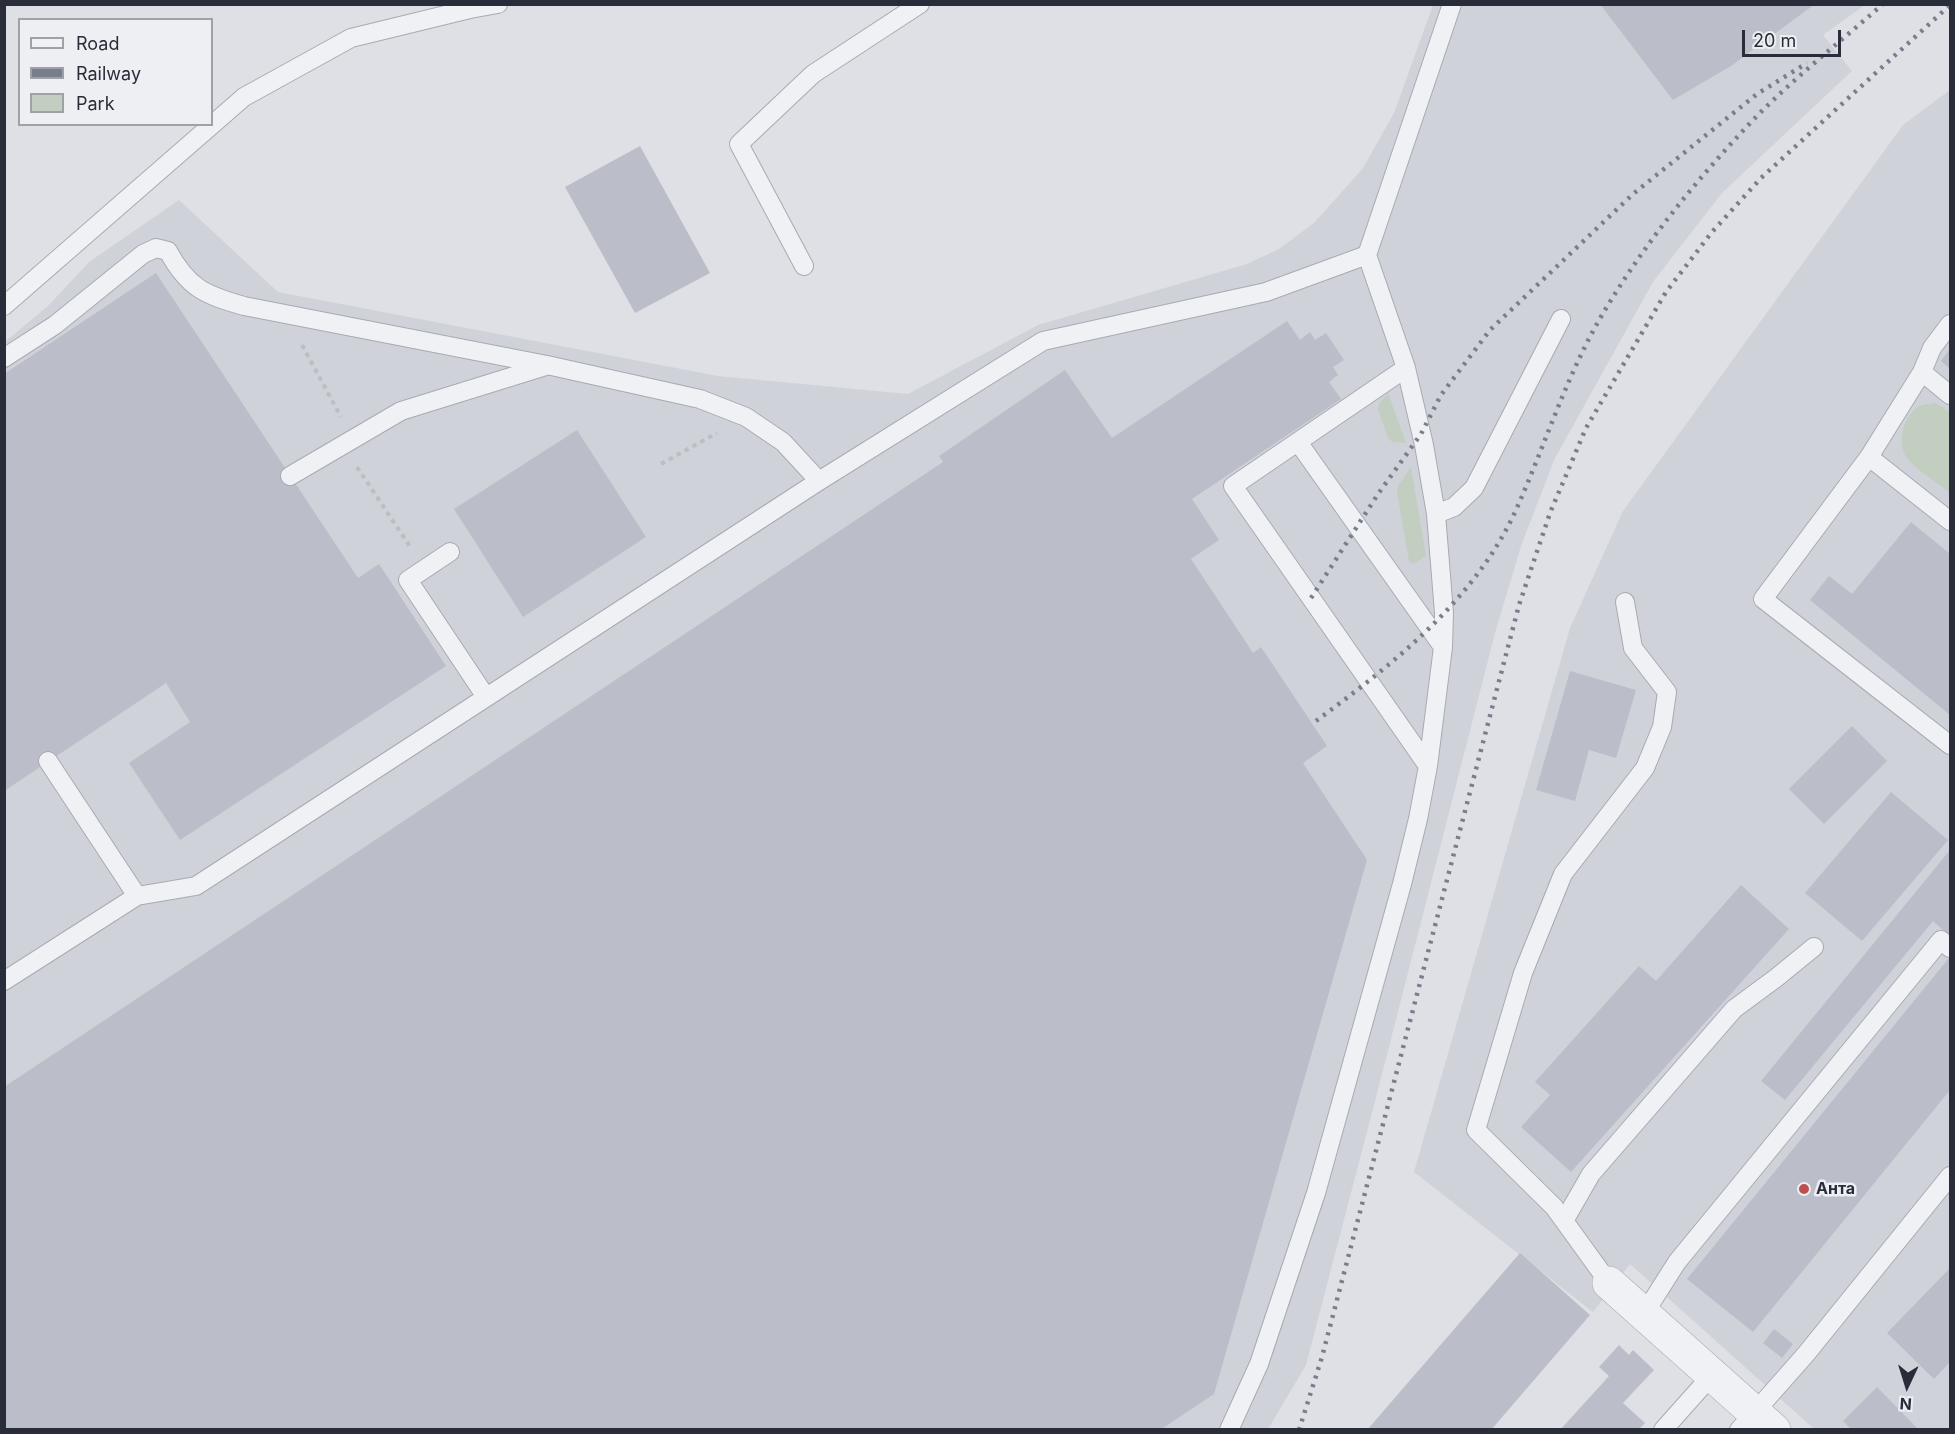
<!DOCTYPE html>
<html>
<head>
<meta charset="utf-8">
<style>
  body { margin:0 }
  #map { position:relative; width:1955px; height:1434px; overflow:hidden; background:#dee0e5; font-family:Inter,sans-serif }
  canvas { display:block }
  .frame { position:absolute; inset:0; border:6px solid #292d3a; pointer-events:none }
  .legend { position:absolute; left:18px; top:18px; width:195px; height:108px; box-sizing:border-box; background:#edeff3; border:2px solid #9fa1a9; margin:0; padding:8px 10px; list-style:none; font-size:18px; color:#292d3a }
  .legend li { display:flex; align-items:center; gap:12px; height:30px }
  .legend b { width:30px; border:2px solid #9fa1a9 }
  .north { position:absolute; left:1877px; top:1356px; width:60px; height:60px; -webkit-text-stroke:4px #edeff3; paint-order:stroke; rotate:184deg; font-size:16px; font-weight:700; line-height:24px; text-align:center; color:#292d3a }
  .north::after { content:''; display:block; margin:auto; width:21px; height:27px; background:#292d3a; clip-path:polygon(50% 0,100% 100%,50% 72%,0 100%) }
  .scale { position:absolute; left:1742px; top:30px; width:99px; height:27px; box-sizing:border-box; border:3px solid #292d3a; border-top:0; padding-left:8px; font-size:18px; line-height:21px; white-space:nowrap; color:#292d3a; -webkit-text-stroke:4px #edeff3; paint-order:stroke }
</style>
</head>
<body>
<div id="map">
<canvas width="1955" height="1434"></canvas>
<div class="frame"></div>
<ul class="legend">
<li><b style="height:8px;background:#f0f1f4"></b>Road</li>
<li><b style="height:8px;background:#797e8d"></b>Railway</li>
<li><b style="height:16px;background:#c1cec0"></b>Park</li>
</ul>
<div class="north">N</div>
<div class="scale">20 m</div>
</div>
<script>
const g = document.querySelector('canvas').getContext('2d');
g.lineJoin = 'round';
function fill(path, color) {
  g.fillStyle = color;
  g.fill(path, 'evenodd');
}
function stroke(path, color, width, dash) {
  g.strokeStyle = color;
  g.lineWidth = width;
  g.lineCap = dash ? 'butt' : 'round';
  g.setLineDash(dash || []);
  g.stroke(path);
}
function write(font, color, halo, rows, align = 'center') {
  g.font = font + ' Inter,sans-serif';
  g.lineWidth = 5;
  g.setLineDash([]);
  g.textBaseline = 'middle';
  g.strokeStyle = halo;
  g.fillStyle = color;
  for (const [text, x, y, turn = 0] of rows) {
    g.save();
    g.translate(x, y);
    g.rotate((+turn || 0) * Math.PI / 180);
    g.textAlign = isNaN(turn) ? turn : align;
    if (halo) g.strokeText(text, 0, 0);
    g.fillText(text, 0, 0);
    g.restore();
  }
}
fill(new Path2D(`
  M1433,5H1865L1823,35L1852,71L1722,193L1653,282L1554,460L1521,546L1495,633L1380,1082L1306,1365L1268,1429L5,1430V342L49,305L89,262L179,200L278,292L718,376L908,394L1038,325L1247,264L1279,249L1314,223L1363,168L1394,113Z
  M1950,90V1429H1814L1630,1264L1593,1312L1414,1172L1570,628L1623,511L1903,125Z`), '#d0d2da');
fill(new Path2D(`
  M1388,393L1406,443L1392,442L1388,438L1378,410L1379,404Z
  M1936,403L1950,412V493C1939,484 1915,469 1907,458C1896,444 1904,415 1918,407C1923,404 1930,404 1936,403Z
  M1411,467L1426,556L1413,564L1409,561L1397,492L1398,486Z`), '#c1cec0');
fill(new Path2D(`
  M1600,4H1815L1731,66L1673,100Z
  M640,146L710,273L635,313L565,187Z
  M156,273L358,578L379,564L446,666L180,840L129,763L190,722L166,683L4,791V374Z
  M1287,321L1300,340L1310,332L1315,340L1326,333L1344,360L1333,367L1338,375L1329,382L1341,399L1192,499L1219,540L1191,559L1253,653L1261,647L1327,746L1303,763L1367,860L1214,1394L1160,1430H4V1087L943,462L939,456L1065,370L1112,438Z
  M1950,349V369L1941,361Z
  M577,430L646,537L523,617L454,509Z
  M1911,522L1950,554V715L1810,600L1829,576L1852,594Z
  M1570,671L1636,690L1616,758L1589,750L1575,801L1536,790Z
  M1852,726L1887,761L1824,824L1789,789Z
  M1891,792L1948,840L1862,941L1805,893Z
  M1950,850V936L1933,921L1785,1100L1761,1081Z
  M1741,885L1789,929L1571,1172L1521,1127L1550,1095L1535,1082L1639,966L1656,981Z
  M1949,958L1950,959V1090L1753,1332L1687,1279Z
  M1520,1253L1590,1315L1491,1430H1367Z
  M1950,1268V1362L1934,1379L1887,1333Z
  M1774,1329L1793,1344L1782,1358L1763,1343Z
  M1619,1345L1629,1355L1633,1350L1654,1370L1623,1403L1645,1423L1638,1430H1560L1609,1376L1599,1367Z
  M1877,1387L1919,1430H1852L1843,1421Z`), '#bbbec8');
const lane = new Path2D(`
  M804,266L739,144L813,74L920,4
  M4,306L244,97L351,38L470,9L498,4
  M1950,324L1932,348L1922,372L1869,457L1763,599L1950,745
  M4,358L55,325L143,254L156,248L168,251C188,288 205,295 244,306L547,365L700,399L746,417L783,442L819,481
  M1406,368L1233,486L1428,766
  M1922,372L1950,395
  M1298,442L1443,647
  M1869,457L1950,521
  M290,476L401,411L546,366
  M1436,514L1454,507L1474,488L1561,319
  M450,552L408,580L486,697
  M48,761L137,896
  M4,981L137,896L196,886L819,481L1043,341L1266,292L1367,255
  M1564,1221L1591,1174L1734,1009L1776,978L1814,947
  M1609,1283L1554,1207L1476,1130L1523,973L1563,874L1645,768L1662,727L1667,692L1633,648L1625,602
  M1644,1314L1677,1262L1941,940L1950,948
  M1229,1430L1259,1364L1316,1193L1402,884L1418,819L1428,766L1443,647L1444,613L1436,514L1424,445L1406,368L1367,255L1452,4
  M1663,1430L1712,1375
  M1739,1430L1806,1354L1950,1176`);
const street = new Path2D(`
  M1609,1283L1774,1430`);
stroke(lane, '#a8aab2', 20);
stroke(street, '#a8aab2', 34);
stroke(new Path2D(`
  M302,345L341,417
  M661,464L717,433
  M357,467L411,548`), '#bcbec4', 4, [4.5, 4.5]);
stroke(lane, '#f0f1f4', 18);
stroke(street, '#f0f1f4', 33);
stroke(new Path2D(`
  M1311,598L1378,494L1421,434L1441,395L1490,330L1633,194L1757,94L1807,63
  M1316,721C1393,664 1475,600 1516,510C1546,443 1567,373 1605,310C1647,240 1698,178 1754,119C1794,78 1840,42 1883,4
  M1299,1430L1322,1357L1519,605L1550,513L1586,428L1666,292L1712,232L1761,178L1950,5`), '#797e8d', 4.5, [3, 6]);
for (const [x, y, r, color] of [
  [1804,1189,6,"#be4f51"]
]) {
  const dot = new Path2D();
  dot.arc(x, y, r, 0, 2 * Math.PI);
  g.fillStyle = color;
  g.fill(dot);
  stroke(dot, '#edeff3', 2);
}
write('bold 16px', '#292d3a', '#edeff3', [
  ["Анта",1816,1189]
], 'left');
</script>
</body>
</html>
